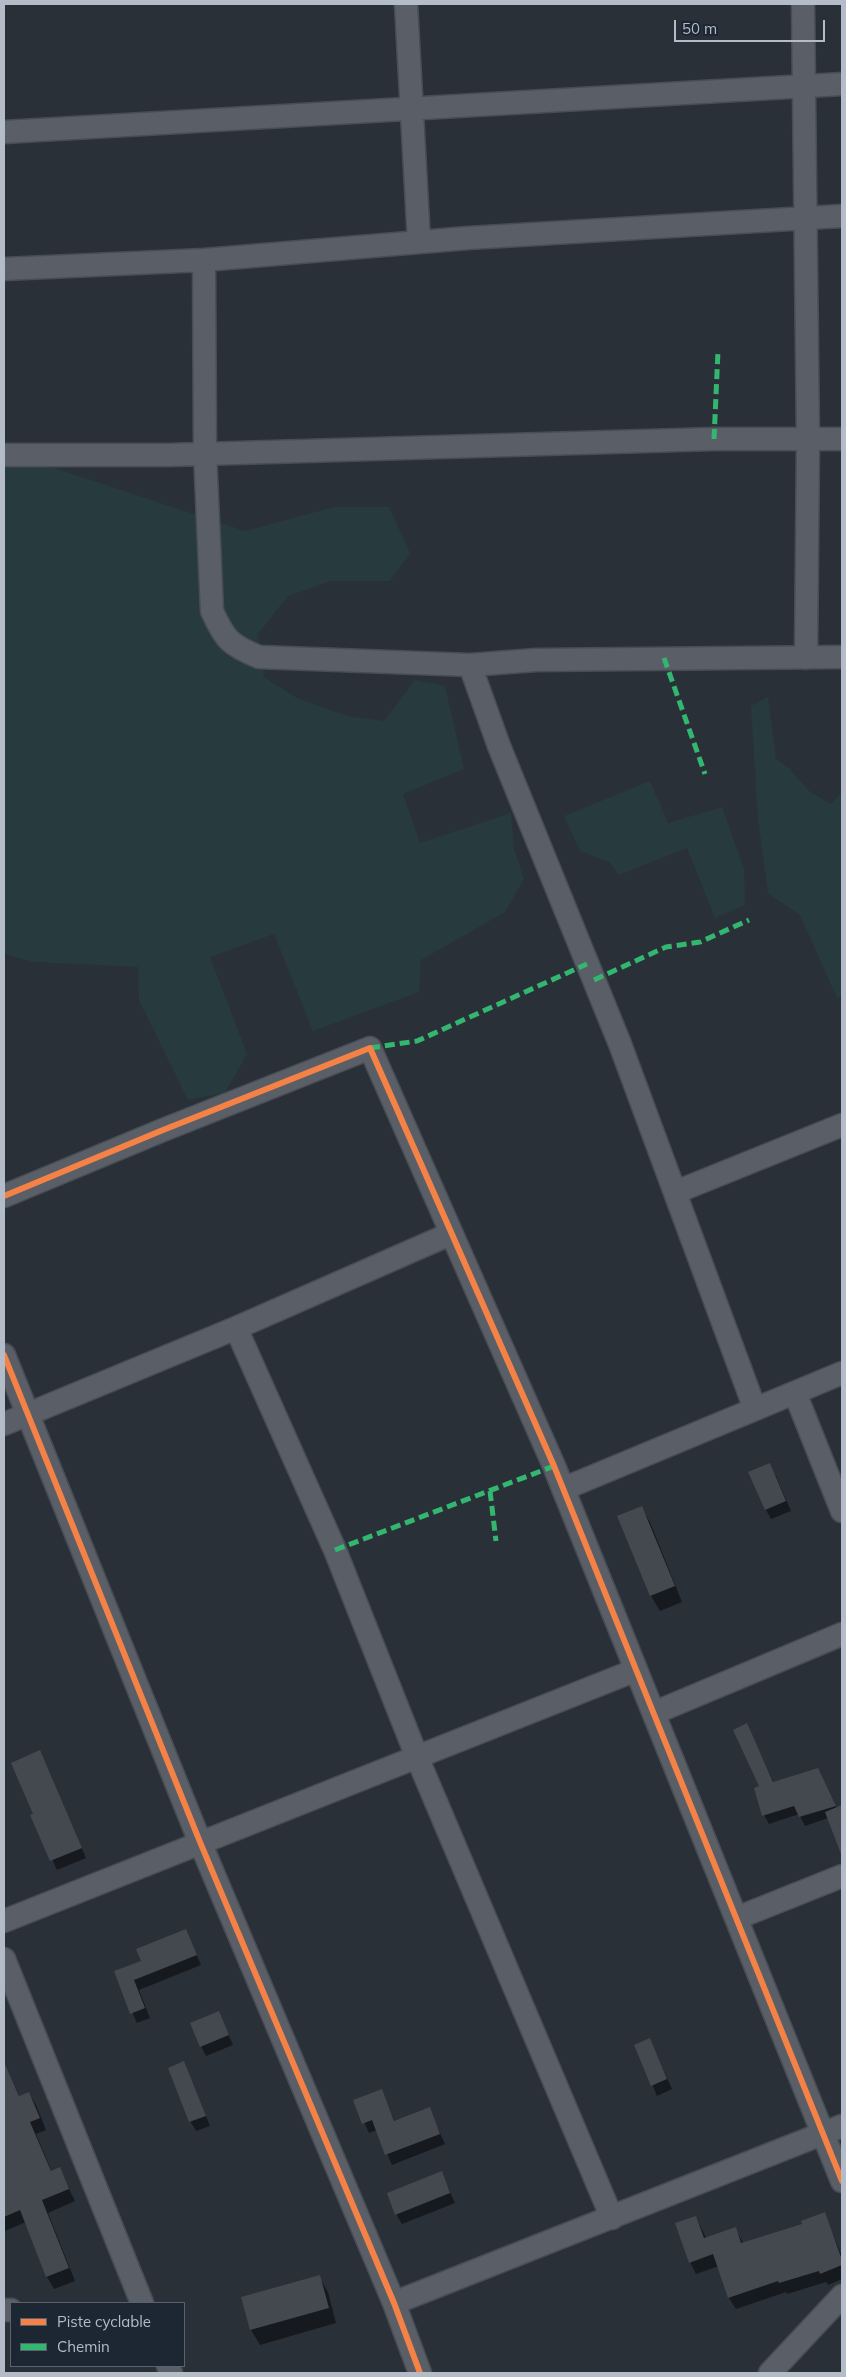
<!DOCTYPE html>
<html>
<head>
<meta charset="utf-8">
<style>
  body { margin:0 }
  #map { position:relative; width:846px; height:2377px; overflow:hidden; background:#2a3038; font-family:Mulish,sans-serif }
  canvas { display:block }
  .frame { position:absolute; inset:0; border:5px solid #b4bcc9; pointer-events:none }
  .legend { position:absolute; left:10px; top:2302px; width:175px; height:65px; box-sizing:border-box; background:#1d2633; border:1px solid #59626f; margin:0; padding:6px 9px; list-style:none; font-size:15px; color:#b4bcc9 }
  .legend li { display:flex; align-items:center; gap:10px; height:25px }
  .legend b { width:25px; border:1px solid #59626f }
  .scale { position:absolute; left:674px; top:20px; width:151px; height:22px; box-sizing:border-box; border:2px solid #b4bcc9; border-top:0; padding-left:6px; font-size:15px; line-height:18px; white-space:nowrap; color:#b4bcc9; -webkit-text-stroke:4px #1d2633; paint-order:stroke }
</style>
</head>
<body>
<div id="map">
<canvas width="846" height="2377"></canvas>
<div class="frame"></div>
<ul class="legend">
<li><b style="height:6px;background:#f48246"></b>Piste cyclable</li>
<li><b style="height:6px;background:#33b770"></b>Chemin</li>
</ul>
<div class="scale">50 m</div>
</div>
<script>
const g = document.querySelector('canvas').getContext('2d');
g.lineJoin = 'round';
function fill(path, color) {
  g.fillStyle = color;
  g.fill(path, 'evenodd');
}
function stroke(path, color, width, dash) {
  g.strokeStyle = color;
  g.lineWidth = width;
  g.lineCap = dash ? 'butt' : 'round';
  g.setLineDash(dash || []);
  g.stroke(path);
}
fill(new Path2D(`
  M24,458L245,531L334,507H389L410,553L390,581H331L288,596L258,634L264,677L297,698L347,716L384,721L415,680L445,686L464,769L403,794L420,843L511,813L514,849L524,879L505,912L421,960L419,992L313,1031L274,934L210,957L247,1054L225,1093L188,1100L139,1000L138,967L34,962L4,954V459Z
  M768,697L776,759L789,768L809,791L831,804L842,792V996L837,998L800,915L768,893L758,819L751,706Z
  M650,781L668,823L722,807L744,869L745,905L715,918L687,848L619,875L609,862L580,851L564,816Z`), '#273a3e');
fill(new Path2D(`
  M775,1474L791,1511L771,1519L766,1510Z
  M641,1507L650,1522L682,1602L660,1611L651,1596L619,1516Z
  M751,1734L774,1783L818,1770L837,1808L842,1806V1853L828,1818L805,1826L799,1814L769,1824L764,1815Z
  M45,1762L86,1858L57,1870L32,1816L35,1814Z
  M186,1930L201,1965L139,1990L150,2018L137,2023L115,1972L142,1961Z
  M219,2013L233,2045L206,2056L201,2046Z
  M650,2040L672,2089L657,2096L636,2045Z
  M184,2063L210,2126L196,2131L190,2121Z
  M5,2066L20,2097L29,2093L36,2105L46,2130L36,2134L52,2172L59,2169L75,2201L48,2213L75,2281L54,2289L47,2277L26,2222L5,2231L4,2230Z
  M381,2090L395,2122L429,2109L445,2144L392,2165L377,2130L369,2133L355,2101Z
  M441,2173L455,2203L402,2224L396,2214Z
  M824,2213L842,2256V2279L828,2285L826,2282L787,2294L786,2292L736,2309L729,2298L719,2266L696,2274L690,2262L696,2217L706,2238L735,2228L743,2243L804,2225Z
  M319,2277L328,2292L336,2323L260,2345L251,2330L243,2298Z`), '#0007');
fill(new Path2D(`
  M770,1463L786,1501L765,1510L748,1472Z
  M642,1506L675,1586L650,1596L617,1516Z
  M747,1723L773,1782L818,1768L836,1806L799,1817L794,1806L762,1816L754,1788L759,1786L733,1730Z
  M40,1750L82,1848L50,1861L30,1815L33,1814L11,1763Z
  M842,1805V1854H841L825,1812Z
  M186,1929L197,1955L134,1980L145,2008L130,2014L114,1971L141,1961L136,1949Z
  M219,2011L229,2035L200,2047L190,2023Z
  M650,2038L667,2079L651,2086L634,2045Z
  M184,2061L206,2116L189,2122L168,2068Z
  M4,2062L19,2096L29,2092L40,2118L30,2122L51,2171L60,2167L69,2189L42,2200L69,2268L46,2277L20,2210L4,2217Z
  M382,2089L394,2121L430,2107L440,2134L385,2155L372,2120L362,2124L353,2100Z
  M442,2171L450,2193L395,2215L387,2193Z
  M825,2212L842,2260V2265L820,2274L819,2271L779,2283L778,2281L728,2298L713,2254L689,2263L675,2223L696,2216L704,2238L736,2227L741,2243L802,2224L801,2221Z
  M320,2275L329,2308L250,2330L241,2297Z`), '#444950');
const minor = new Path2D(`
  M406,4L419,242
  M803,4L808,440L806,658
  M4,132L842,84
  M204,260L205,453L212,611C225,640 230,645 259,657L470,665L536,660L842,657
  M4,269L204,260L468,238L842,216
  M4,455H168L714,439H842
  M470,665L499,746L620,1044L755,1409
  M676,1192L842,1125
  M4,1196L163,1130L370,1048L554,1466L842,2181
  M236,1328L335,1550L417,1757L612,2218
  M4,1355L200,1842L394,2303L420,2373
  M795,1393L842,1511
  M4,1424L236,1328L450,1234
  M563,1489L842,1373
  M654,1713L842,1634
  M737,1918L842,1876
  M4,1921L636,1670
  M4,1959L142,2303
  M394,2303L842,2126
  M4,2310H11
  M168,2366L171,2373
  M770,2373L842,2296`);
stroke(minor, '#484c53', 25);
stroke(minor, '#5a5e66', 22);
stroke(new Path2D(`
  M714,439L718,351
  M664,658L705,774
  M594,980L666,947L700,942L749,920
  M370,1048L417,1041L587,964
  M490,1491L496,1541
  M335,1550L554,1466`), '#33b770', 5, [10, 5]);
stroke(new Path2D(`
  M4,1196L163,1130L370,1048L554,1466L842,2181
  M4,1355L200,1842L394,2303L420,2373`), '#f48246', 6);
</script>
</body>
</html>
